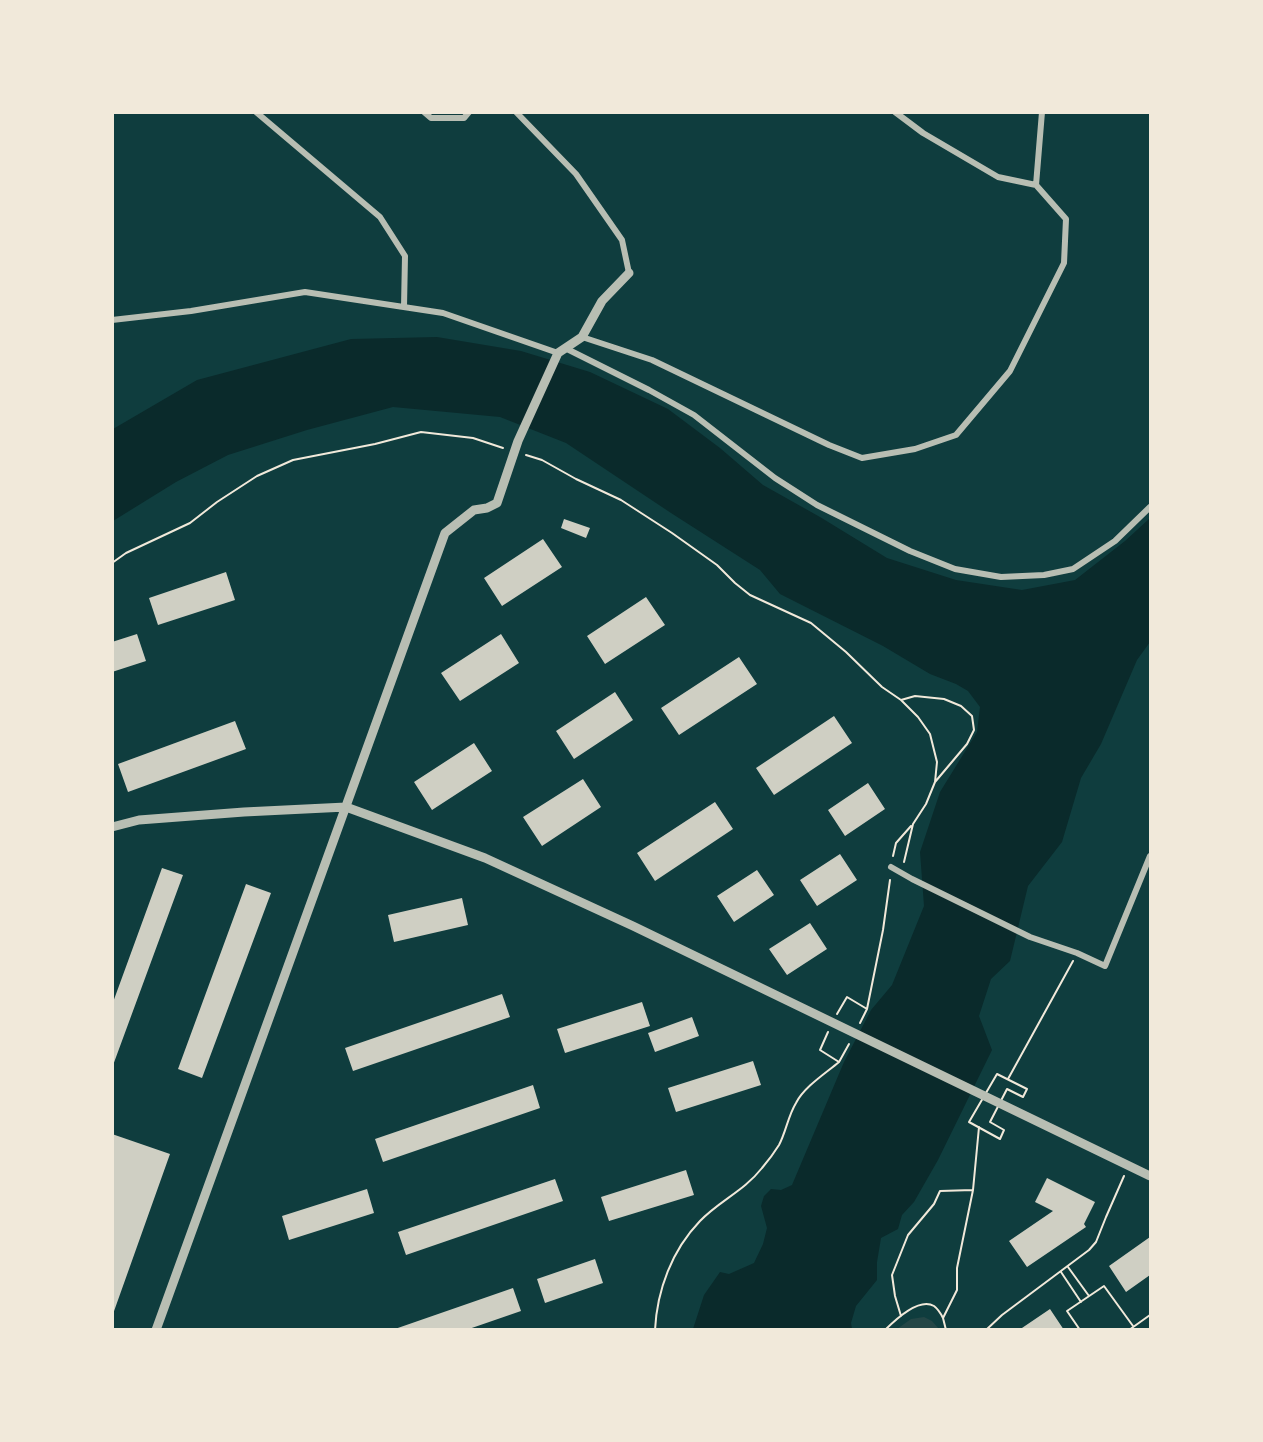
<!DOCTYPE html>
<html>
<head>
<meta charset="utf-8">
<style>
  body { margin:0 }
  #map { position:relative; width:1263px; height:1442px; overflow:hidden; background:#0f3d3e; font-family:Karla,sans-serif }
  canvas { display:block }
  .frame { position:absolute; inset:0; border:114px solid #f1e9da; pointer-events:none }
</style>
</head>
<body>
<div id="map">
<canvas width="1263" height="1442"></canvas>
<div class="frame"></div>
</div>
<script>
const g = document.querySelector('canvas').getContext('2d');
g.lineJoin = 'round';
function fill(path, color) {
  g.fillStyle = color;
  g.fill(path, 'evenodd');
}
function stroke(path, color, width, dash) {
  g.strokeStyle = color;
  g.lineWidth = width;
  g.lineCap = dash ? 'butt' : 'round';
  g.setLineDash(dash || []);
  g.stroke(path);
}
fill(new Path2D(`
  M924,1317L932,1321L939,1329H897L911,1319Z`), '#244646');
fill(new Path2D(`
  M437,337L521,351L590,372L668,409L720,448L763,485L820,517L887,558L956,580L1022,590L1075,580L1125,541L1150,518V642L1137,660L1101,744L1081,778L1062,842L1028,886L1010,961L991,979L979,1016L992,1050L938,1160L914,1202L902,1215L898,1229L881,1238L877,1262V1280L856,1306L851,1323L852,1329H693L704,1295L720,1272L729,1274L754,1263L763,1244L767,1228L761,1206L764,1196L771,1189L781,1190L792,1185L844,1062L871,1010L892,985L924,906L920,852L940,792L977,732L980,707L968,691L956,684L930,674L883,646L780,594L760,570L671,513L566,443L500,417L393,407L307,430L228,455L176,482L113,521V429L197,380L351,339Z`), '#0a2a2b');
fill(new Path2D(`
  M564,519L590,528L586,538L561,528Z
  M543,539L562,567L502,606L484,578Z
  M226,572L235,600L158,625L149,598Z
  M646,597L665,625L605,664L587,636Z
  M137,634L146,661L112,672V642Z
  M501,634L519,663L460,701L441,673Z
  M739,657L757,684L679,735L661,708Z
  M615,692L633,720L574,759L556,731Z
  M834,716L852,743L774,795L756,768Z
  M235,721L246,749L128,792L118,764Z
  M474,743L492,771L432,810L414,782Z
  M583,779L601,807L542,846L523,817Z
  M868,783L885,809L845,836L828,810Z
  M715,802L733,829L655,881L637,853Z
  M840,854L857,880L817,906L800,880Z
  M162,868L183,875L112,1068V1005Z
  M757,870L774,895L734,922L717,896Z
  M246,884L271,893L202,1078L178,1069Z
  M462,898L468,925L394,942L388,915Z
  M810,923L827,949L787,975L769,949Z
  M502,994L510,1017L353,1071L345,1048Z
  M642,1002L650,1026L565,1053L557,1029Z
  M692,1017L699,1036L655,1052L648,1033Z
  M753,1061L761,1085L676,1112L668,1088Z
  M533,1085L540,1108L383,1162L375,1139Z
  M112,1134L170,1154L113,1314L112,1313Z
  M686,1170L694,1195L609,1221L601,1197Z
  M1047,1178L1095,1202L1084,1224L1086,1227L1027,1267L1009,1241L1053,1211L1035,1202Z
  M555,1179L563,1201L406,1255L398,1232Z
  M367,1189L374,1213L289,1240L282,1216Z
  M1150,1237V1275L1126,1292L1109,1266Z
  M595,1259L603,1283L545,1303L537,1279Z
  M513,1288L521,1311L466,1330H392Z
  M1050,1309L1064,1330H1019Z`), '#cfcfc3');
stroke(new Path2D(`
  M526,455L542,460L576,479L621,500L672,533L717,565L735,583L750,595L811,623L846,652L882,687L901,700L918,717L930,734L937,762L935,782L926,804L913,824L904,862
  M112,563L126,553L190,523L217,502L257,476L293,460L375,444L421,432L473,438L503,448
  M901,700L915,696L944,699L961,706L972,716L974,730L967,744L935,782
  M893,856L896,843L911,826
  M837,1014L847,997L867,1009L883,930L890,880
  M860,1023L867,1009
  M839,1062L849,1044
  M997,1074L1027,1089L1023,1097L1007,1089L990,1122L1004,1130L1000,1139L969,1122Z
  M1008,1079L1073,961
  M1068,1267L1089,1296
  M1061,1272L1081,1302
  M901,1316L895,1296L892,1275L908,1235L934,1204L940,1191L973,1190
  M655,1330C657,1290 672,1250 700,1221C719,1201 744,1191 762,1168C768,1161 774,1153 779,1145C786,1132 788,1116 796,1103C804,1087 826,1073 839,1062L820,1050L828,1032
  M885,1330C895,1320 919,1297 934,1306C938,1309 941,1314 943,1318
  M946,1330L943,1318L957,1290V1268L973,1190L979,1127
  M986,1330L1002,1315L1089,1250L1096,1242L1106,1217L1124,1176
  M1080,1330L1067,1311L1104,1286L1133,1326
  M1129,1330L1150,1315`), '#f1e9da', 2);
stroke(new Path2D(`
  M256,112L380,217L405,256L404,307
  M424,112L431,118H464L469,112
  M516,112L576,174L622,240L629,273
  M1036,185L1042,112
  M112,320L191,311L305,292L443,313L558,353
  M582,337L652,360L829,445L862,458L915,449L956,435L1010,371L1064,263L1066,219L1036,185L998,177L923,133L895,112
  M565,348L649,390L694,415L775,478L817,505L910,551L955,569L1001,577L1044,575L1073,569L1115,541L1150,507
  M891,867L912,879L1030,937L1077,953L1105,966L1150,856`), '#b8beb3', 6);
stroke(new Path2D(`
  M112,827L139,820L244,812L346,807L485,858L633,926L1150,1176
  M156,1330L445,533L474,510L487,508L497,503L518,441L558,353L582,337L602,301L629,273`), '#b8beb3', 9);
</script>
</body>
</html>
